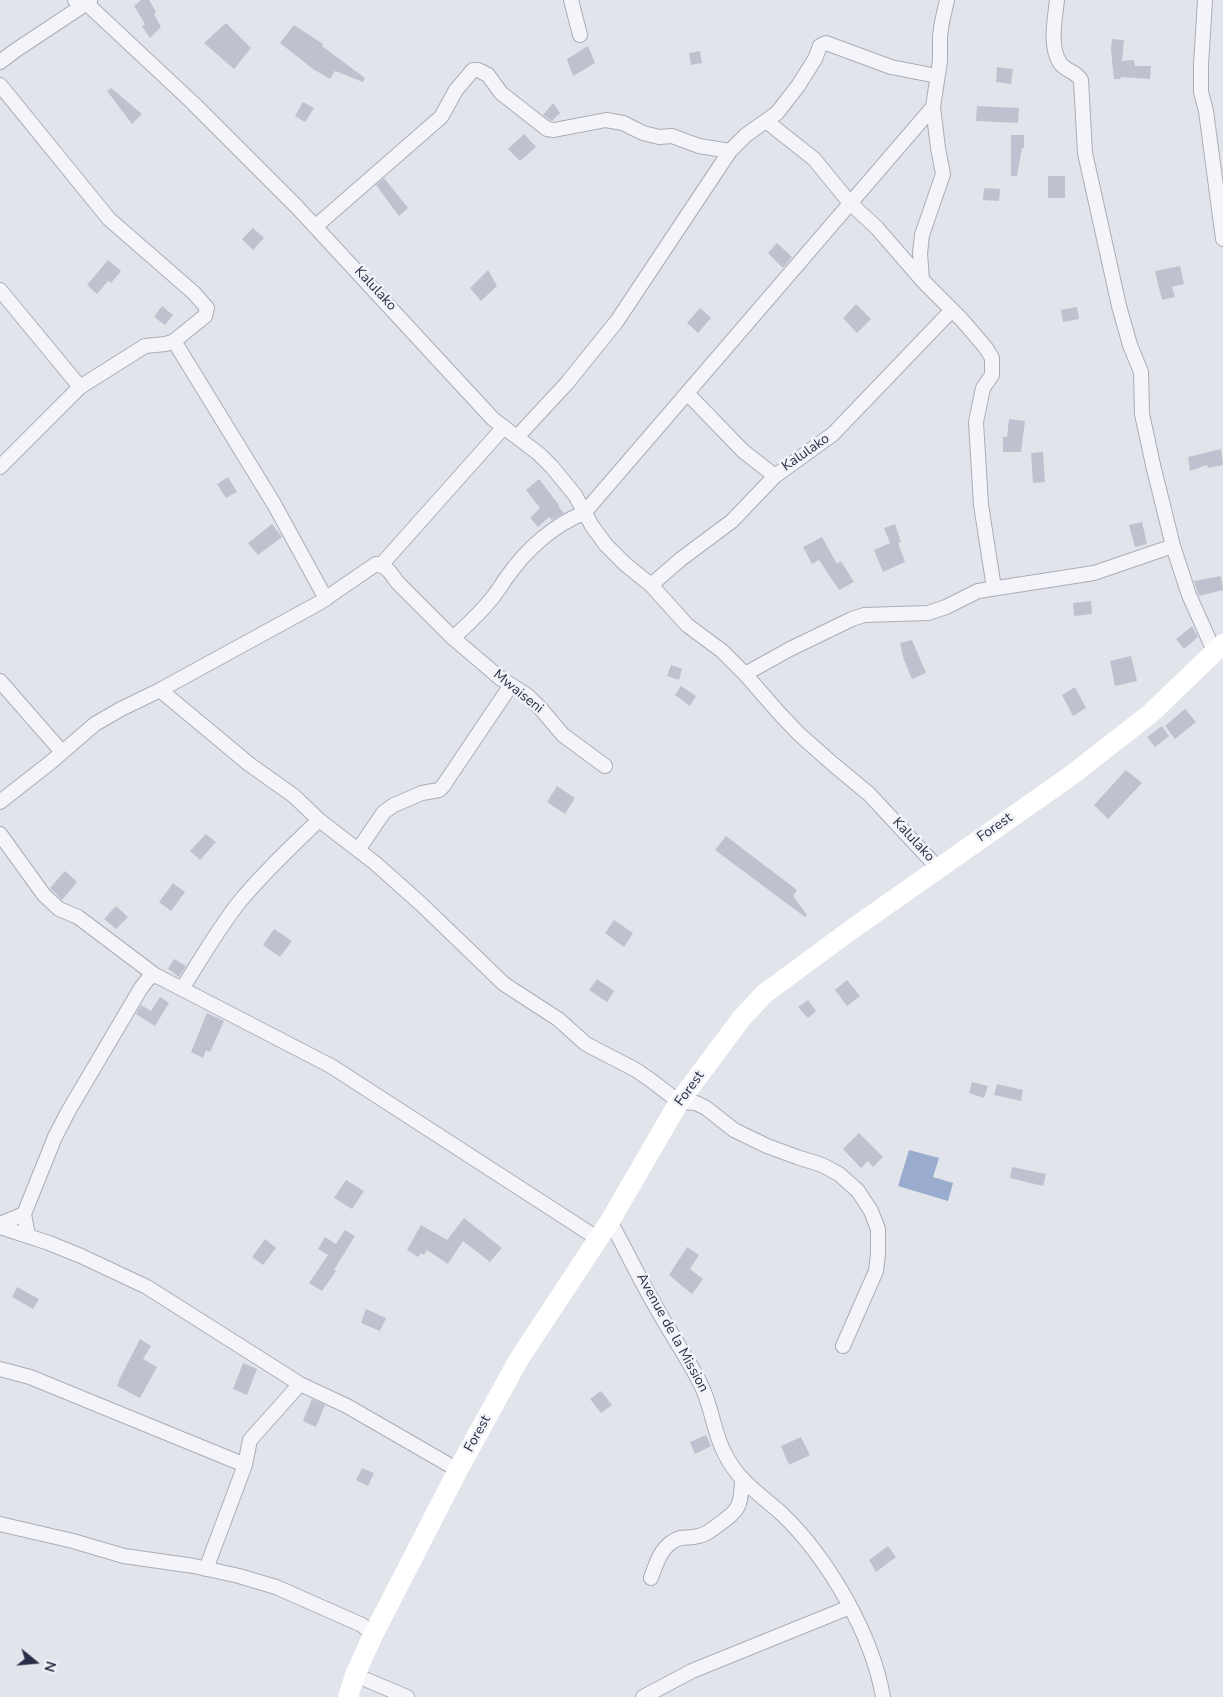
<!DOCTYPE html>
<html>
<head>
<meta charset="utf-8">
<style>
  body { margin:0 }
  #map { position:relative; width:1223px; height:1697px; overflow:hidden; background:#e1e4eb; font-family:"Nunito Sans",sans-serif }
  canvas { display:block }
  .north { position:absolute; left:10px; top:1637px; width:50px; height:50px; -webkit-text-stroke:4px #f1f3f8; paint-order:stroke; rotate:107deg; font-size:14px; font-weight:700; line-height:20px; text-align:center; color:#282e45 }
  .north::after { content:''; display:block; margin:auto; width:18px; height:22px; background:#282e45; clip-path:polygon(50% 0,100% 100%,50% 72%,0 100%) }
</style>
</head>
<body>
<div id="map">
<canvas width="1223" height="1697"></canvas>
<div class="north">N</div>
</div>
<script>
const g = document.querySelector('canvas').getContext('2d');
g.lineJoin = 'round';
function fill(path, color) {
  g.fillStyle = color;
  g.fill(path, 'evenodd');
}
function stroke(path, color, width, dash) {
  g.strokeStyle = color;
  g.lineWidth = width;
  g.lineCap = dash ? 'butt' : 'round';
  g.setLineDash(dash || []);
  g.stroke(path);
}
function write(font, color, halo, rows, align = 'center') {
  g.font = font + ' "Nunito Sans",sans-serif';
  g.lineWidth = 5;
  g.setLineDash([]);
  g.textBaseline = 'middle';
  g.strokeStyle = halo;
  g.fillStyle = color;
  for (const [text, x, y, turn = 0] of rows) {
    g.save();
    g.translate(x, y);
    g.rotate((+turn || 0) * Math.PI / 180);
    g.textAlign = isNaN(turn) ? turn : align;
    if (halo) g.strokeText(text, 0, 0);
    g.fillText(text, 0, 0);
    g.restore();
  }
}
fill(new Path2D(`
  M909,1150L939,1158L933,1177L953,1183L948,1201L898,1186Z`), '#99acce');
fill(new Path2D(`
  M141,0H149L156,12L154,14L161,27L150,38L142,26L145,24L134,6Z
  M226,23L251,48L234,69L204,43Z
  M294,25L323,44L322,46L365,78L363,82L335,71L330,79L313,69L280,43Z
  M1112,39L1124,40L1122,61L1134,60L1135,66H1151L1150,79L1121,77L1120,79H1114L1111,50Z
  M588,46L595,63L573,76L567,59Z
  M700,51L702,63L691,65L689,53Z
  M997,67L1013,69L1011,84L996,82Z
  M111,88L142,114L132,124L107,91Z
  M303,102L314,108L305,122L295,116Z
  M553,103L560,113L552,121L543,115Z
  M977,106L1019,108L1018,123L976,121Z
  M524,134L536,147L520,161L508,149Z
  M1011,135H1024V148H1022L1017,176H1011Z
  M1048,176H1065V198H1048Z
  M384,178L408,208L399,216L376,185Z
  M984,188L1000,189L999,201L983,200Z
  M253,228L264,238L253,250L242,239Z
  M777,243L792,257L783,268L768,253Z
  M108,260L121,271L111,283L108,281L97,294L87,285Z
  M1180,266L1184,284L1172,287L1175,297L1162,300L1155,271Z
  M488,270L497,286L481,301L470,288Z
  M856,304L871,319L857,333L843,318Z
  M162,306L173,315L165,325L154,317Z
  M1077,307L1079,319L1063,322L1061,310Z
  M700,308L711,318L698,333L687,323Z
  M1009,419L1025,421L1021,452H1003V437H1007Z
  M1221,449L1223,465L1208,468L1207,465L1190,471L1188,457Z
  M1043,452L1045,482L1033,483L1031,453Z
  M228,477L237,492L226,498L217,484Z
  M539,479L559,505L558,506L564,513L552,520L549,517L538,527L530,518L540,508L526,490Z
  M1142,522L1147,544L1135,547L1129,525Z
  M272,524L282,537L258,555L248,543Z
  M895,524L901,542L898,543L905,562L883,572L874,550L890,543L884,528Z
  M822,537L837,564L841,561L854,582L839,590L819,560L812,564L803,547Z
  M1221,576L1223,590L1199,596L1194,581Z
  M1091,601L1092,614L1074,616L1073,603Z
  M1192,626L1198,637L1184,649L1176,639Z
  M912,640L926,673L912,679L904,660L900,643Z
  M1131,656L1137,681L1115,686L1110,661Z
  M671,665L682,669L679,680L667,676Z
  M681,686L696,696L690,706L675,695Z
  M1075,687L1086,708L1073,716L1062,695Z
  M1185,709L1196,722L1175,739L1165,726Z
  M1162,726L1169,736L1155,747L1147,737Z
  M1126,770L1142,783L1108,819L1094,805Z
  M557,786L575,798L565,814L547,802Z
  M206,834L216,842L200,860L190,851Z
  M726,836L797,890L793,896L807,915L805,917L715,850Z
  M65,871L77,882L62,900L50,888Z
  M173,883L185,892L171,911L159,902Z
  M116,906L128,917L116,929L104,919Z
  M614,920L633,933L624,947L605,933Z
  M274,929L292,941L280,957L263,945Z
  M174,959L186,966L179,977L168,969Z
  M597,979L614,991L607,1002L589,990Z
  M847,980L860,996L847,1006L835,990Z
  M160,997L169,1003L155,1026L136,1014L141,1005L151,1011Z
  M808,1000L816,1011L808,1018L798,1007Z
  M207,1013L224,1021L210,1052L206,1050L203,1058L191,1052Z
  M972,1082L988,1086L984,1098L969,1093Z
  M997,1084L1023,1090L1021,1101L994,1095Z
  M859,1133L883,1157L873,1167L868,1161L861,1168L843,1149Z
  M1012,1167L1046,1174L1043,1186L1010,1178Z
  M346,1180L364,1191L352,1209L334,1198Z
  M464,1218L502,1248L490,1262L463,1241L448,1264L427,1250L424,1255L421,1253L418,1257L407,1250L421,1225L447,1240Z
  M345,1230L355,1236L334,1270L336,1271L322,1291L309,1283L328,1255L318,1249L325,1237L336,1244Z
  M265,1239L276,1248L263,1265L252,1257Z
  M687,1247L699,1255L690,1269L703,1279L692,1294L669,1275Z
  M17,1287L39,1299L33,1309L12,1297Z
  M366,1309L386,1318L380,1331L361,1323Z
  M140,1339L151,1346L143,1359L157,1367L140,1398L117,1386L119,1383L118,1382Z
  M243,1363L257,1369L247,1395L233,1389Z
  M601,1391L612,1405L601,1413L590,1399Z
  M312,1399L325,1405L316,1427L303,1421Z
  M706,1435L711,1446L695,1454L690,1442Z
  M801,1437L810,1455L789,1465L781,1446Z
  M362,1468L374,1473L368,1486L356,1480Z
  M888,1546L896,1557L876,1572L869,1560Z`), '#bec2cf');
const street = new Path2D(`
  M75,0L86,3L192,102L297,207L493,419L539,454L552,467L575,495L592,526L606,545L625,564L651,585L687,625L722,651L745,674L779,713L799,734L834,765L869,794L938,868
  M571,0L580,35
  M1057,0C1055,19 1049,46 1060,63C1065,71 1076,71 1081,80L1085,153L1119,306L1130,345L1141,372L1142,414L1153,465L1173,546L1189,595L1214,651
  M1205,0L1201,65V92L1206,111L1223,239
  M0,62L16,50L90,1
  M0,85L109,219L194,293L207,308L205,316L174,341L166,344L145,346L80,387L0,467
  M766,121L814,159L850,203L877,228L922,280L962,320L986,348L992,358V375L983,388L976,422L981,505L994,588
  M316,226L441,117L456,90L473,70H478L488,75L501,93L547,129L554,130L606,120L623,123L643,133L659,137L672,136L699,146L730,151
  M922,280L920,253L922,235L943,174L938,148L933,107L940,61V36L942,22L947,0
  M0,290L80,387
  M174,341L274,504L326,599
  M687,393L743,451L775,476
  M517,437L567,383L617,321L730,151L746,135L777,113L798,86L815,59L820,46L826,43L891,67L937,76
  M381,565L504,427
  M651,585L681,559L732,521L775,476L833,434L952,310
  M453,638C468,624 484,610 496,593C500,588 503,582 507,577C526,550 553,525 584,513L933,107
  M745,674L790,649L852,619L864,615L928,613L946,607L978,591L1094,573L1173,546
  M0,681L62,752
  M160,690L249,764L294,796L319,820L375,863L421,904L504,984L558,1019L586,1044L636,1070L652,1081L679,1102L696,1103L706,1108L734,1130L767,1146L797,1157L822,1165L839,1174L858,1191L871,1211L878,1229V1254L876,1271L843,1346
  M0,802L51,762L95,724L121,709L160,690L319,603L376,564C387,566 391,573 397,582L453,638L500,678L528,696L541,709L563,735L605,766
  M0,834L44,895L59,909L78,917L155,975
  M358,850L384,812L394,805L422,793L439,790L443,786L511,685
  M182,989C201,959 219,927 241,900C265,871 292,846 319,820
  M610,1221C627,1252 642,1284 660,1314C673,1337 688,1359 700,1383C712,1405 713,1432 725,1454C739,1482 760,1494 782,1514C828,1558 872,1634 883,1697
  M0,1224L24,1214
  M0,1227L49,1243L81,1256L147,1287L300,1384L347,1406L458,1470
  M28,1236L24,1214L55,1137L69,1110L141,988L148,979L155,975L331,1066L597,1238
  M0,1369L30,1377L245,1465
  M0,1524L73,1541L124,1556L194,1566L239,1576L276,1587L362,1625L373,1635
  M206,1569L245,1465L250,1440L300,1384
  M651,1578C656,1564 660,1550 672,1542C681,1535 688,1539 698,1536C706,1535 711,1530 718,1525C739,1510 741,1507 742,1481
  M355,1675L407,1697
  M643,1697L692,1671L850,1607`);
stroke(street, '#aaadb9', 16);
stroke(street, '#f5f5f9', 14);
stroke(new Path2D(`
  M348,1697L355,1675L373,1635L458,1470L519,1359L610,1221L679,1102L741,1019L764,994L855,927L1069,777L1150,714L1223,644`), '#fff', 20);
write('14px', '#282e45', '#f1f3f8', [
  ["Kalulako",375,289,47],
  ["Kalulako",806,453,-35],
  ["Mwaiseni",518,692,39],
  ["Forest",995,828,-35],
  ["Kalulako",913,840,47],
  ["Forest",690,1089,-54],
  ["Avenue de la Mission",672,1333,61],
  ["Forest",478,1434,-61]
]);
</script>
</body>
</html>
